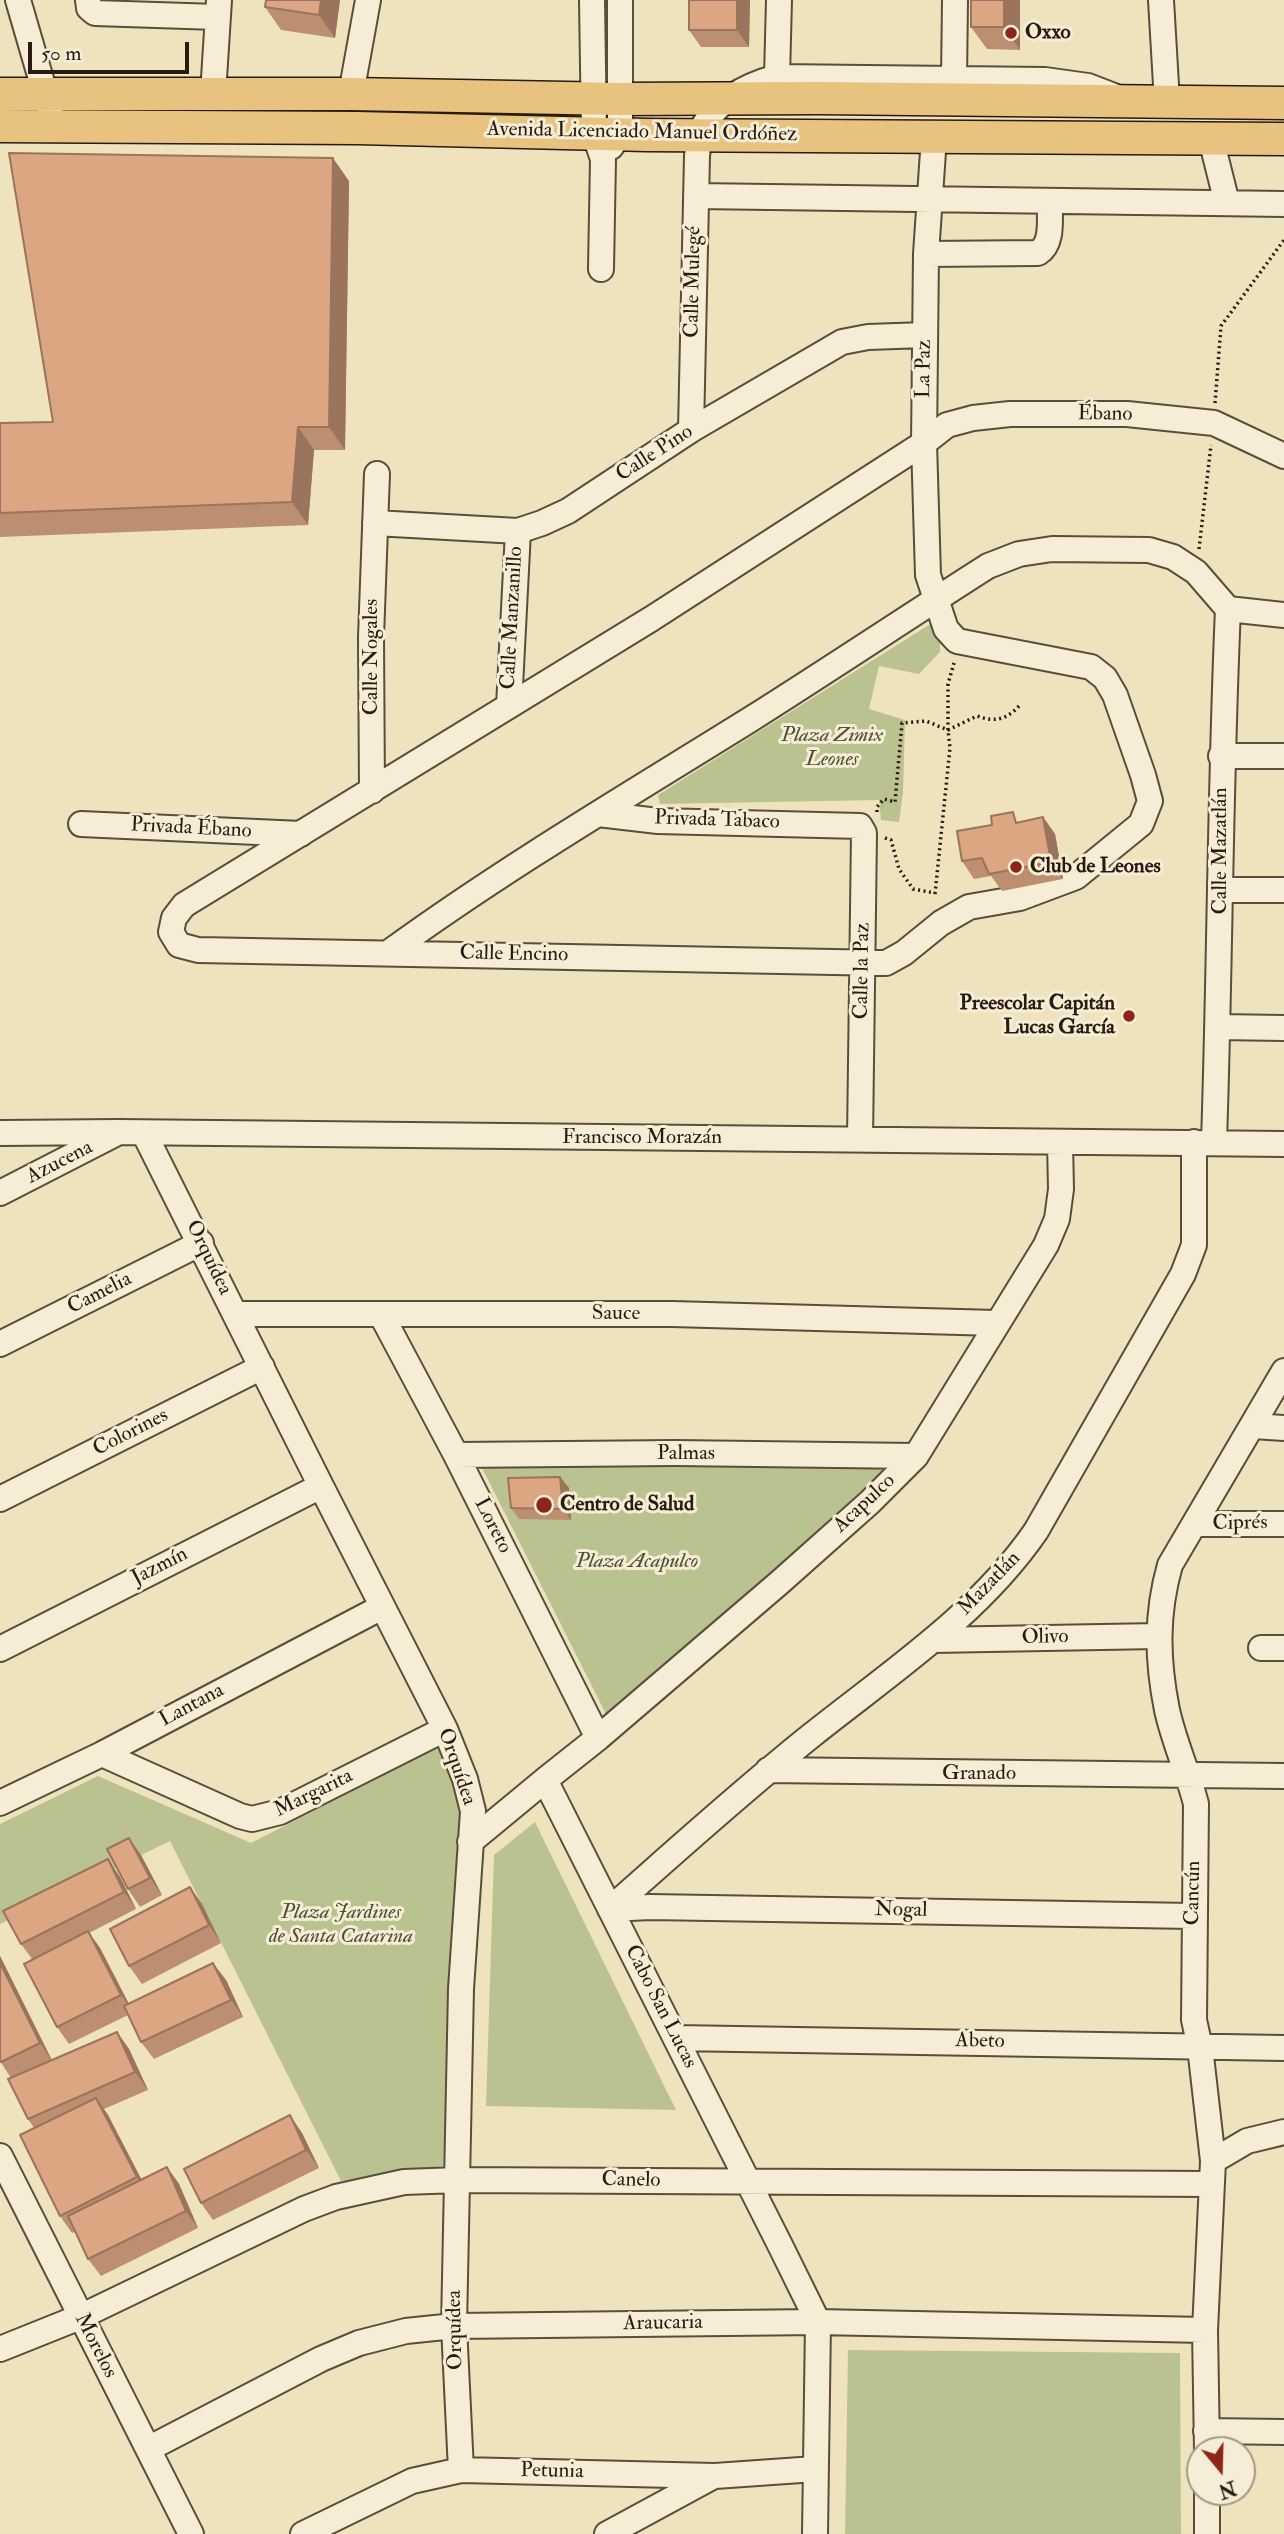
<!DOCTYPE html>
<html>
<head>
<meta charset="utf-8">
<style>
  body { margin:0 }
  #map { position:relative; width:1284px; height:2534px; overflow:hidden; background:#efe3be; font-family:"IM FELL Double Pica",serif }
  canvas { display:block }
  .north { position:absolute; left:1186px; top:2436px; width:70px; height:70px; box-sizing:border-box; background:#f5edd5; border:2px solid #a39986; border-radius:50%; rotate:161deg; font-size:19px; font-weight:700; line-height:28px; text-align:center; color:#291b0f }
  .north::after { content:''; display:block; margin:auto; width:24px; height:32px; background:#8f2418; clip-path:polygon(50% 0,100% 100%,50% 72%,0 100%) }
  .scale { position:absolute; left:28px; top:42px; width:161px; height:32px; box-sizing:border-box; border:4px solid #291b0f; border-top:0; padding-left:9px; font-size:21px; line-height:24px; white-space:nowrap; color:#291b0f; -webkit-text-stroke:5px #f5edd5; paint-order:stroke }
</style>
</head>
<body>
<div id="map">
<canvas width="1284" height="2534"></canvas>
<div class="north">N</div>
<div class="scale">50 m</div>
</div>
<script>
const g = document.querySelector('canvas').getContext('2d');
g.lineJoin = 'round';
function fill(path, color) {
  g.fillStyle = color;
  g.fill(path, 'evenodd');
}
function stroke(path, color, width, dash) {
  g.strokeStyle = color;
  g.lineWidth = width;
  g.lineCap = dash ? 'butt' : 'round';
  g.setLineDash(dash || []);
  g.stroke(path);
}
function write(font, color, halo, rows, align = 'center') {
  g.font = font + ' "IM FELL Double Pica",serif';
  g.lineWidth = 6;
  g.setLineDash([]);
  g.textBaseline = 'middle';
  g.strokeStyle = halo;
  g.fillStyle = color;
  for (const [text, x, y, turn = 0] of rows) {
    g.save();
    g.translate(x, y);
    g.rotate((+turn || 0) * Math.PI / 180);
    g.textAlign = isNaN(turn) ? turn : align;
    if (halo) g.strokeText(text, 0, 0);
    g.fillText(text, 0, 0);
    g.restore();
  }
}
fill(new Path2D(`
  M940,618V652L919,674L879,666L869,709L905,720L903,793L899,822L881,820L879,800L660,804L658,795Z
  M479,1462L886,1469L608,1718Z
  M442,1745L462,1809L443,2168L341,2181L170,1841L0,1924V1824L98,1776L251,1843Z
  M535,1822L676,2110L486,2106L494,1855Z
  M848,2350L1180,2353L1181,2534H845Z`), '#bac390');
const minor = new Path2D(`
  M18,0L50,110
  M88,0L89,8L95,13L217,17
  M592,0L594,133L603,159L601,269
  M1161,0L1167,102
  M777,77L779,0
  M954,79L955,0
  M213,94L219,0
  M351,94L368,0
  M934,137L926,254L924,443L928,575L946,629L957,641L1091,667L1105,678L1115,695L1143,775L1150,801L1141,824L1076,877L1020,898L969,907L941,923L904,953L886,963L198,950L179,945L171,932L174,918L184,905L651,619L924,443L947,425L973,418L1010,414H1127L1214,423L1284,456
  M1211,139L1227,203
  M611,147L620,134V0
  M696,196L1284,204
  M926,254L1038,253C1054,243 1049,218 1050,201
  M691,430L697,156C698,149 698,141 700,134C711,103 747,85 777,77L1045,80L1088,86L1114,96
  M375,523L518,531L542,523L568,511L691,430L842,342L868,337L925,335
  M1228,609L1284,615
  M509,706L518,531
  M1221,756H1284
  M372,791L371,637L377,474
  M598,814L658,821L860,826L864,833L860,1139
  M81,824L301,834
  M1221,890H1284
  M388,953C505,868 629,795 751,719C830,669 908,617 988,566L1019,554L1052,549L1149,550L1173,557L1196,572L1228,609C1220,787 1220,965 1214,1142
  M1218,1027L1284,1028
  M0,1133L119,1132L1284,1144
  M144,1133L321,1486L445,1729L465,1779L473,1811L461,1989L454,2326L461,2470
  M0,1193L115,1134
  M235,1314H672L996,1323
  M382,1316L456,1455L598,1738
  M0,1344L201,1243
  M1253,1426L1284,1428
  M456,1455L675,1453L916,1456
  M0,1499L262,1367
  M1195,1524H1284
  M933,1640L1158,1636
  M1261,1648H1284
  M0,1649L321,1486
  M102,1754L240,1816L252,1819L280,1812L445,1729
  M768,1770L1284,1776
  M545,1780L598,1738L779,1583L870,1502L916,1456L1046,1245L1057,1219L1061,1189L1060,1143
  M0,1803L102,1754L382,1607
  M470,1842L545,1780L780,2245L818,2322L815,2534
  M610,1909C677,1850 743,1790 812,1735C891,1672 979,1614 1036,1531L1183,1274L1194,1245V1142
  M610,1909L650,1907L1193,1916
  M676,2038L1284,2048
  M0,2156L191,2534
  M1213,2161L1247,2141L1284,2132
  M0,2349L80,2317L304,2209L336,2197L404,2182L458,2180L1211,2184
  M1206,2431L1284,2432
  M148,2449L321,2359L359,2343L406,2331L454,2326L818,2322L1205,2330
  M1207,2450L1205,2330L1213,2161L1200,2047L1194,2020L1196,1804C1188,1772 1174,1742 1167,1710C1157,1660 1156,1614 1170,1565L1284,1371
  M1207,2492V2534
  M303,2534L412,2481L461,2470L715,2476L815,2469
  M607,2534L714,2476`);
const major = new Path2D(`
  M0,94H351L620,99L819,98L1284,103
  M0,126L357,128L647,135L1284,139`);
stroke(minor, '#5a4d3b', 28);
stroke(major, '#291b0f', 35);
stroke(new Path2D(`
  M1215,403L1221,326L1284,240
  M1199,549L1211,445
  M877,812V807L884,799L895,802L902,723L926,721L948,730L977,716C996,723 1007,719 1020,705
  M885,838L891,840L899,869L913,889L935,893
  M935,894L950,748L948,730V684L954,663`), '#291b0f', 3.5, [2, 3.5]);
stroke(minor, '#f5edd5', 24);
stroke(major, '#e8c27f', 32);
fill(new Path2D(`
  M340,0L335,38L281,30L265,7Z
  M750,0L749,47H701L689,30Z
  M1020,0V50L987,49L971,27Z
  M349,181L345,450H314L308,525L0,537V423L53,422Z
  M1043,817L1055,834L1063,879L1002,891L991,876L974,879L962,861L1020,822Z
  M560,1477L569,1488L571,1520L519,1519L511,1508Z
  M141,1855L162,1895L140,1907L128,1889Z
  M108,1859L120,1877L136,1909L89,1933L100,1948L129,2004L226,1980L243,2017L154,2059L141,2042L128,2015L69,2044L57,2027L32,1959L21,1944Z
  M190,1887L202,1904L221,1943L142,1984L129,1966Z
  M0,1956L52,2060L117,2032L129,2049L148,2090L104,2109L108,2115L141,2179L167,2167L179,2184L198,2228L101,2276L88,2259L75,2232L72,2233L60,2216L34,2128L28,2119L11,2078L0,2061Z
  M302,2133L319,2168L213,2220L201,2203Z`), '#bd8f71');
fill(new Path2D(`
  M321,0H340L335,38L319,15Z
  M737,0H750L749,47L737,30Z
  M1004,0H1020V50L1004,27Z
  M333,158L349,181L345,450L329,427Z
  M298,427L314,450L308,525L292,502Z
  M1043,817L1055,834L1063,879L1051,862Z
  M560,1477L569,1488L571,1520L563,1509Z
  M129,1838L141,1855L162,1895L150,1878Z
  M108,1859L120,1877L136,1909L124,1892Z
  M190,1887L202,1904L221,1943L209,1925Z
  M88,1931L100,1948L133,2012L121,1995Z
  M0,1956L52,2061L40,2043L0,1963Z
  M213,1963L226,1980L243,2017L231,2000Z
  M117,2032L129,2049L148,2090L135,2072Z
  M96,2098L108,2115L149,2194L137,2177Z
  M290,2115L302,2133L319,2168L306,2150Z
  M167,2167L179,2184L198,2228L186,2211Z`), '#9a745c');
const building = new Path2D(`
  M266,0H321L319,15L265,7Z
  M689,0H737V30H689Z
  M971,0H1004V27H971Z
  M9,153L333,158L329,427H298L292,502L0,513V423L53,422Z
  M1013,812L1016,823L1043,817L1051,862L989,874L982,858L962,861L957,831L992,825L991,816Z
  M560,1477L563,1509L511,1508L508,1478Z
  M129,1838L150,1878L128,1889L107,1849Z
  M108,1859L124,1892L21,1944L3,1911Z
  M190,1887L209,1925L129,1966L110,1929Z
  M88,1931L121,1995L57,2027L24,1964Z
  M0,1963L40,2043L1,2062L0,2061Z
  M213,1963L231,2000L141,2042L124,2006Z
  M117,2032L135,2072L28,2119L8,2079Z
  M96,2098L137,2177L60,2216L20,2135Z
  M290,2115L306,2150L201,2203L184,2169Z
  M167,2167L186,2211L88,2259L68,2216Z`);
fill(building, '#dca683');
stroke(building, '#9a745c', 2);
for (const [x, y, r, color] of [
  [1011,33,7,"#8f2418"],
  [1016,867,7,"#8f2418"],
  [1129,1016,7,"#8f2418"],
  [544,1505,9,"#8f2418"]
]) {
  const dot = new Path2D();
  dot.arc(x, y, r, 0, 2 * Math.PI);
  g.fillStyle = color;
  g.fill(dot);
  stroke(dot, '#f5edd5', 2.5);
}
write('bold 21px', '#291b0f', '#f5edd5', [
  ["Oxxo",1025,33],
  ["Club de Leones",1030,867],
  ["Preescolar Capitán",1115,1004,"right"],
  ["Lucas García",1115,1028,"right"],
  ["Centro de Salud",560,1505]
], 'left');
write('21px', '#291b0f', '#f5edd5', [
  ["Avenida Licenciado Manuel Ordóñez",642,133,1],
  ["Calle Mulegé",694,282,-89],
  ["La Paz",925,369,-89],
  ["Ébano",1105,415,1],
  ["Calle Pino",655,454,-33],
  ["Calle Manzanillo",513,618,-87],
  ["Calle Nogales",372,657,-90],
  ["Privada Tabaco",717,821,2],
  ["Privada Ébano",191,829,3],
  ["Calle Mazatlán",1221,851,-90],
  ["Calle Encino",514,955,1],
  ["Calle la Paz",863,971,-89],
  ["Francisco Morazán",642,1138],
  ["Azucena",60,1163,-27],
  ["Orquídea",208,1258,64],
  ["Camelia",100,1294,-27],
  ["Sauce",616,1314],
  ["Colorines",131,1433,-27],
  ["Palmas",686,1454],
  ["Acapulco",865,1504,-43],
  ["Ciprés",1240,1524,-1],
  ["Loreto",492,1526,63],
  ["Jazmín",160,1567,-27],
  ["Mazatlán",990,1584,-46],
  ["Olivo",1045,1638,-1],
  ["Lantana",192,1706,-28],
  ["Orquídea",456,1767,71],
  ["Granado",979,1774],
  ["Margarita",314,1794,-26],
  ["Cancún",1194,1893,-89],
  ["Nogal",901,1911,1],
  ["Cabo San Lucas",660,2007,63],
  ["Abeto",980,2042,1],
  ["Canelo",631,2181,1],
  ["Araucaria",663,2324,-1],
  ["Orquídea",456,2330,-91],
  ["Morelos",95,2346,63],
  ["Petunia",552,2472,1]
]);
write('italic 21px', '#544d36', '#f5edd5', [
  ["Plaza Zimix",832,736],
  ["Leones",832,760],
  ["Plaza Acapulco",637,1562],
  ["Plaza Jardines",341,1913],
  ["de Santa Catarina",341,1937]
]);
</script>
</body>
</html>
